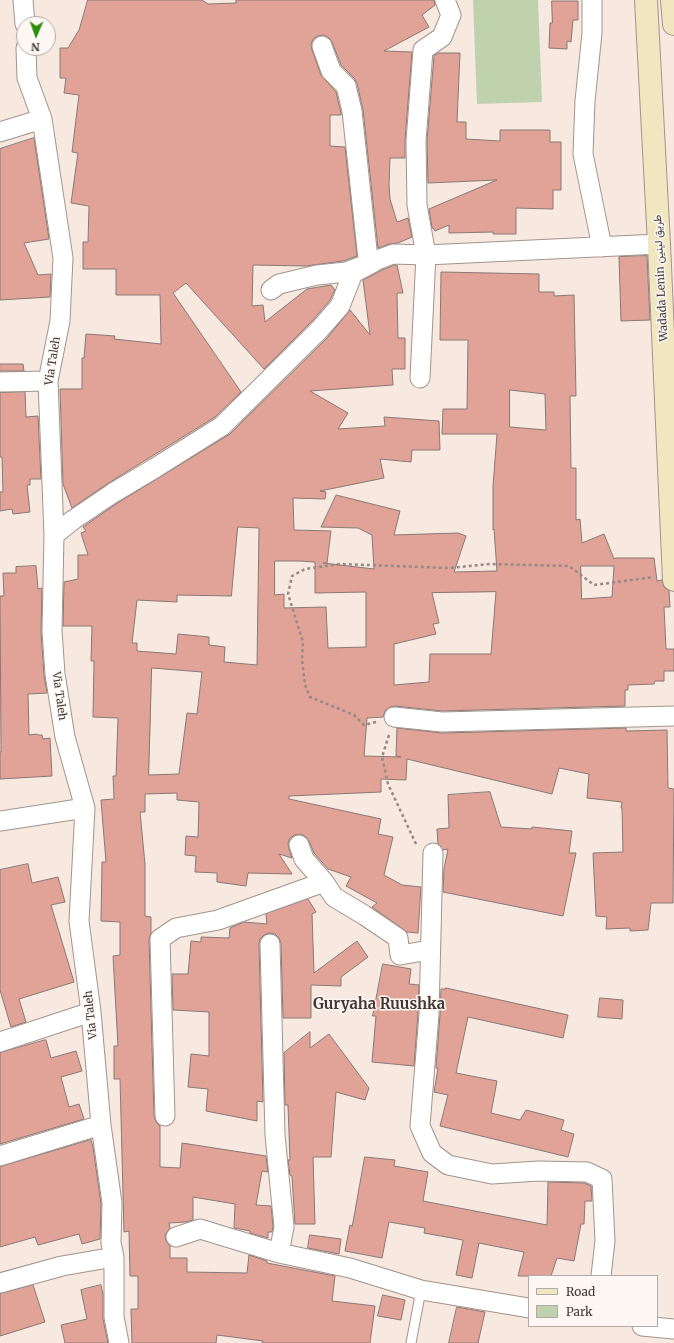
<!DOCTYPE html>
<html>
<head>
<meta charset="utf-8">
<style>
  body { margin:0 }
  #map { position:relative; width:674px; height:1343px; overflow:hidden; background:#f7e8e0; font-family:Merriweather,serif }
  canvas { display:block }
  .legend { position:absolute; left:528px; top:1275px; width:130px; height:52px; box-sizing:border-box; background:#fef7f4; border:1px solid #b1aba7; margin:0; padding:5px 7px; list-style:none; font-size:12px; color:#3e3834 }
  .legend li { display:flex; align-items:center; gap:8px; height:20px }
  .legend b { width:20px; border:1px solid #b1aba7 }
  .north { position:absolute; left:16px; top:16px; width:40px; height:40px; box-sizing:border-box; background:#fef7f4; border:1px solid #b1aba7; border-radius:50%; rotate:182deg; font-size:11px; font-weight:700; line-height:16px; text-align:center; color:#3e3834 }
  .north::after { content:''; display:block; margin:auto; width:14px; height:18px; background:#2d8f0a; clip-path:polygon(50% 0,100% 100%,50% 72%,0 100%) }
</style>
</head>
<body>
<div id="map">
<canvas width="674" height="1343"></canvas>
<ul class="legend">
<li><b style="height:5px;background:#f0e6c0"></b>Road</li>
<li><b style="height:11px;background:#c0d1ae"></b>Park</li>
</ul>
<div class="north">N</div>
</div>
<script>
const g = document.querySelector('canvas').getContext('2d');
g.lineJoin = 'round';
function fill(path, color) {
  g.fillStyle = color;
  g.fill(path, 'evenodd');
}
function stroke(path, color, width, dash) {
  g.strokeStyle = color;
  g.lineWidth = width;
  g.lineCap = dash ? 'butt' : 'round';
  g.setLineDash(dash || []);
  g.stroke(path);
}
function write(font, color, halo, rows, align = 'center') {
  g.font = font + ' Merriweather,Vazirmatn,serif';
  g.lineWidth = 3;
  g.setLineDash([]);
  g.textBaseline = 'middle';
  g.strokeStyle = halo;
  g.fillStyle = color;
  for (const [text, x, y, turn = 0] of rows) {
    g.save();
    g.translate(x, y);
    g.rotate((+turn || 0) * Math.PI / 180);
    g.textAlign = isNaN(turn) ? turn : align;
    if (halo) g.strokeText(text, 0, 0);
    g.fillText(text, 0, 0);
    g.restore();
  }
}
fill(new Path2D(`
  M473,0H538L542,102L477,104Z`), '#c0d1ae');
const building = new Path2D(`
  M88,0H202L208,4L236,3V0H434L435,5L422,15L429,27L384,51L412,52L405,140V158H390L389,185L390,199L397,222L408,218L412,237L398,243L389,244L378,248L363,110L357,83L354,78L341,65L332,42L329,38L324,35L318,36L313,39L311,44L312,50L321,75L336,92L341,113V115H330V146L345,147L357,256L343,261L306,266L253,265L252,306L263,305L265,322L307,289L331,285L335,290L330,300L312,321L264,369L186,283L173,293L241,392L215,417L107,484L72,508L63,484L60,389H82V358H84L86,334L115,336L114,339L161,344L160,295H116V269H83V242H88L89,206L71,203L78,153L72,152L79,95L64,93L66,78H60V48H68L79,30Z
  M552,1H578V20H573L571,42L567,41V49L549,48L550,23H552Z
  M439,53H460L457,122H466V139L500,141V130H550V142H561V190H553V209L516,208V234H493V232L449,233V225L435,231L433,228H432L429,209L497,180L428,183L427,141L434,56Z
  M34,138L49,239L24,243L38,275L51,274L50,297L0,300V149Z
  M647,256L650,320L621,321L619,257Z
  M395,265H397L403,293H397L398,338H405V369H392L393,385L310,391L348,413L338,429L385,426L384,417L439,421L440,450H412L411,462L380,459L384,478L320,491L326,492L325,499L293,498L294,530L331,531L327,563H323L374,569L372,535L358,528L321,527L336,495L400,511L394,535L458,533L466,536L454,572L497,571L494,529L493,530V486L497,434H442L443,409H467L468,340H440L441,272L539,274V292H554V296L574,295L576,396H570L571,468H576V520L580,519L582,543L604,534L614,559L615,558H654L657,581L662,580L664,587L669,591L670,607H664L666,649H674V671H664V681H655L654,684L628,685V690H625V706L442,711L395,706L390,707L385,711L383,717L367,718L364,756L401,757L396,756L397,728L442,733L626,728V731L667,730L668,788L674,789L673,903H651L648,930L630,931V928L606,929L607,917L596,916L593,853L623,852L622,808H621L622,802L587,798L589,774L559,768L552,794L407,759L406,780L381,779V792L289,796V799L381,819L378,834L393,837L384,875L402,885L421,887L418,933L407,932L372,907L377,903L346,886L351,877L328,869L314,853L309,841L306,837L301,834L295,835L290,838L288,843L289,849L292,858L279,854L292,874L248,873L246,886L217,882V873L195,872L196,856L185,855L186,836L198,837L199,802L177,800V793L145,794V812H140L145,864V916L151,917V933L149,939L154,1116L156,1122L160,1126V1167L180,1168L182,1143L266,1156L268,1172L262,1171L256,1205L271,1206L273,1226L272,1232H268V1238L250,1233V1231L234,1228L235,1204L193,1197V1220L185,1222L169,1223L170,1228L165,1235L166,1241L170,1246V1258H187V1272L247,1273L249,1255L267,1261V1263L335,1276L332,1301L375,1306L370,1343H262L263,1341L217,1335L216,1343H132L131,1309H138V1276H130L129,1231L124,1232L120,1079H114V1046H118L113,956L120,955V922L101,921L102,862H106L101,800L114,799L113,776H116L118,718L93,717L94,661H91L92,626H63L64,582L78,579V555H88L81,533L86,531L83,527L119,502L230,434L328,337L350,310L370,335L363,280L380,271ZM510,390L545,394L546,430L510,427ZM238,527L259,528L257,665L224,662L225,647L209,645V637L178,634L176,654L137,651V643H132L137,600L177,602V595L231,596ZM275,561H300L315,562V593L366,592V647L328,648L326,607L284,608V594L275,595ZM581,566H614L612,597L582,599ZM496,592L491,654H430L429,682L394,685V644L436,634L433,624L439,623L432,593ZM152,668L202,672L197,714L187,713L179,774L149,775Z
  M0,364H23L24,371H0Z
  M25,392L26,417L38,416L41,479H30V485H27L30,512L13,514L12,509L0,511V492H3L2,457H0V393Z
  M36,566L38,589L42,588L41,632L44,675L47,693L28,694L29,735L37,734L38,735H42L43,739L50,738L52,776L0,779V752H1L0,596H4L3,573H16V567Z
  M490,792L501,827L532,829V827L572,831L569,853H576L563,916L443,892L444,869L448,849L443,850L438,844L437,829L449,828L448,795Z
  M28,864L32,883L58,877L65,902L51,905L74,982L19,999L26,1022L11,1027L0,990V870Z
  M308,899L316,912L312,914L314,973L357,941L368,957L341,977V986L311,985V1018H283L281,943L279,938L275,934L269,933L264,935L260,939L259,944L263,1102L257,1101V1121L206,1111L208,1089L188,1087L191,1054L209,1056V1012L173,1010L172,974H188L191,941L201,942V937L229,938L230,928L244,922L267,924L266,914Z
  M383,964L411,969L409,984L419,985L418,1013L414,1066L372,1062L376,1016H373Z
  M446,988L568,1015L563,1038L468,1017L456,1073L497,1081L491,1113L520,1120L526,1110L564,1120L561,1130L574,1134L568,1157L440,1126L448,1095L434,1092L438,1068H436L440,1015L441,989H445Z
  M600,998L623,1000L622,1019L598,1017Z
  M310,1032V1048L329,1034L369,1088L365,1100L336,1092L331,1157H313L315,1224H295L292,1176L290,1175L288,1160H290L288,1105H285L284,1053Z
  M46,1040L51,1058L76,1051L82,1071L61,1077L69,1107L79,1104L84,1119L0,1144V1053Z
  M91,1140L93,1147L101,1204L100,1239L82,1244L79,1234L38,1245L35,1237L0,1247V1167Z
  M365,1157L395,1160L394,1166L428,1172L423,1201L547,1225L548,1182L584,1183L591,1186L592,1201H585L584,1224H581L574,1261L557,1258L551,1276H518L524,1252L479,1243L472,1278L456,1275L463,1240L424,1233L425,1228L389,1222L382,1258L345,1251L350,1225L352,1226Z
  M310,1235L341,1239L339,1254L308,1248Z
  M33,1285L45,1322L0,1336V1294Z
  M101,1285L103,1295V1319L108,1343H65L61,1325L87,1319L81,1290Z
  M383,1295L405,1300L401,1320L378,1316Z
  M457,1307L485,1312L478,1343H449Z`);
fill(building, '#e1a398');
stroke(building, '#887875', 1);
const service = new Path2D(`
  M411,1343L421,1290`);
const minor = new Path2D(`
  M23,0L25,24
  M592,0V33L585,101L583,154L602,247
  M26,48L27,78L42,119L63,258L60,321L48,381L54,535L52,631L55,674L65,737L85,808L79,921L91,1012L101,1125L112,1203L111,1243L114,1257V1317L119,1343
  M0,132L42,119
  M271,290L279,284L317,275L346,272L393,254L426,255L659,244
  M420,378L426,255L417,205L416,141L423,50L442,37L451,15L445,0
  M0,382L48,381
  M54,535L73,520L113,493L155,468L222,426L320,329L340,306L353,273L374,262L368,259L352,111L346,86L331,71L322,46
  M394,717L442,722L674,716
  M0,821L85,808
  M299,845L304,859L324,882L334,897L364,915L398,938L400,955L430,950
  M433,853L429,1014L420,1126L432,1153L448,1165L492,1174L539,1171L587,1172L602,1179L605,1241L601,1276
  M270,944L275,1135L284,1227L279,1253
  M0,1042L91,1012
  M165,1116L160,939L176,928L218,920L324,882
  M0,1156L101,1125
  M176,1237L200,1229L279,1253L350,1268L421,1290L529,1308
  M0,1283L62,1266L114,1257
  M642,1326L674,1329`);
const secondary = new Path2D(`
  M646,0L659,244L674,580
  M672,0L674,24`);
stroke(service, '#a2948c', 11);
stroke(minor, '#a2948c', 21);
stroke(secondary, '#a2948c', 24);
stroke(new Path2D(`
  M376,722L364,725L354,715L310,697L305,685L302,660L303,642L288,594L292,576L305,569L340,564L449,568L490,564L569,566L594,585L654,577
  M389,735L382,757L388,784L416,844`), '#958b85', 2.5, [3, 3]);
stroke(service, '#fff', 9);
stroke(minor, '#fff', 19);
stroke(secondary, '#f0e6c0', 22);
write('11px', '#3e3834', '#fef7f4', [
  ["Wadada Lenin طريق لينين",661,278,-93],
  ["Via Taleh",53,361,-81],
  ["Via Taleh",59,696,82],
  ["Via Taleh",91,1015,-96]
]);
write('bold 15px', '#433831', '#fef7f4', [
  ["Guryaha Ruushka",379,1005]
]);
</script>
</body>
</html>
